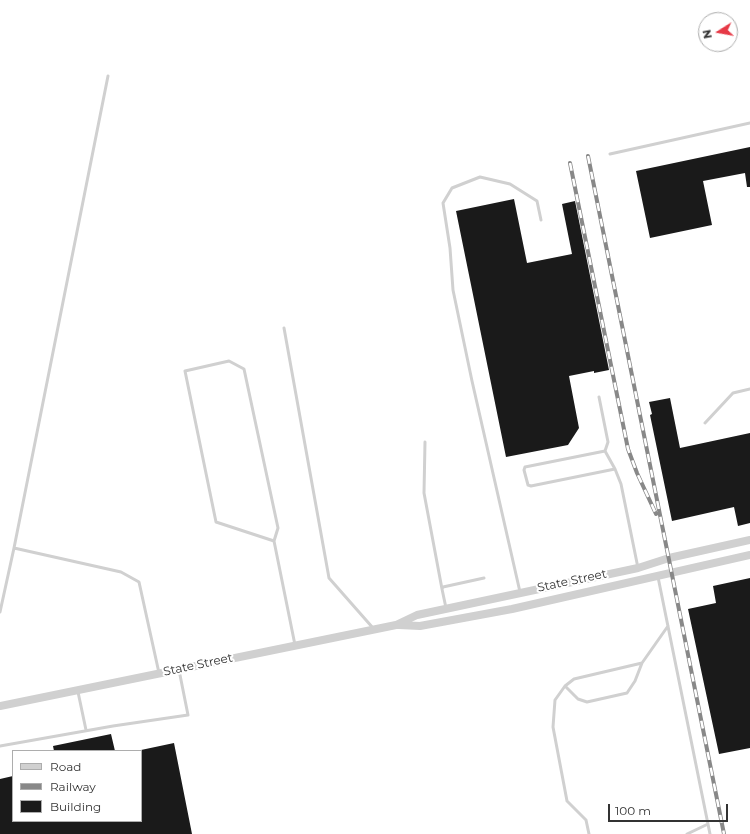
<!DOCTYPE html>
<html>
<head>
<meta charset="utf-8">
<style>
  body { margin:0 }
  #map { position:relative; width:750px; height:834px; overflow:hidden; background:#fff; font-family:Montserrat,sans-serif }
  canvas { display:block }
  .legend { position:absolute; left:12px; top:750px; width:130px; height:72px; box-sizing:border-box; background:#fff; border:1px solid #adadad; margin:0; padding:5px 7px; list-style:none; font-size:12px; color:#333 }
  .legend li { display:flex; align-items:center; gap:8px; height:20px }
  .legend b { width:20px; border:1px solid #adadad }
  .north { position:absolute; left:698px; top:12px; width:40px; height:40px; box-sizing:border-box; background:#fff; border:1px solid #adadad; border-radius:50%; rotate:259deg; font-size:11px; font-weight:700; line-height:16px; text-align:center; color:#333 }
  .north::after { content:''; display:block; margin:auto; width:14px; height:18px; background:#e63946; clip-path:polygon(50% 0,100% 100%,50% 72%,0 100%) }
  .scale { position:absolute; left:608px; top:804px; width:120px; height:18px; box-sizing:border-box; border:2px solid #333; border-top:0; padding-left:5px; font-size:12px; line-height:14px; white-space:nowrap; color:#333; -webkit-text-stroke:3px #fff; paint-order:stroke }
</style>
</head>
<body>
<div id="map">
<canvas width="750" height="834"></canvas>
<ul class="legend">
<li><b style="height:5px;background:#d0d0d0"></b>Road</li>
<li><b style="height:5px;background:#888"></b>Railway</li>
<li><b style="height:11px;background:#1a1a1a"></b>Building</li>
</ul>
<div class="north">N</div>
<div class="scale">100 m</div>
</div>
<script>
const g = document.querySelector('canvas').getContext('2d');
g.lineJoin = 'round';
function fill(path, color) {
  g.fillStyle = color;
  g.fill(path, 'evenodd');
}
function stroke(path, color, width, dash) {
  g.strokeStyle = color;
  g.lineWidth = width;
  g.lineCap = dash ? 'butt' : 'round';
  g.setLineDash(dash || []);
  g.stroke(path);
}
function write(font, color, halo, rows, align = 'center') {
  g.font = font + ' Montserrat,sans-serif';
  g.lineWidth = 4;
  g.setLineDash([]);
  g.textBaseline = 'middle';
  g.strokeStyle = halo;
  g.fillStyle = color;
  for (const [text, x, y, turn = 0] of rows) {
    g.save();
    g.translate(x, y);
    g.rotate((+turn || 0) * Math.PI / 180);
    g.textAlign = isNaN(turn) ? turn : align;
    if (halo) g.strokeText(text, 0, 0);
    g.fillText(text, 0, 0);
    g.restore();
  }
}
fill(new Path2D(`
  M750,147V187H747L745,173L703,181L712,225L650,238L636,171Z
  M514,199L527,263L572,254L562,204L575,201L609,370L594,373V371L569,376L579,428L568,445L506,457L456,211Z
  M670,398L680,448L750,433V523L738,526L734,507L672,521L650,415L652,414L649,402Z
  M750,578V748L719,754L688,609L716,603L713,586Z
  M111,734L115,751H54L53,746Z
  M174,743L192,834H0V779L13,776V821H141V750Z`), '#1a1a1a');
stroke(new Path2D(`
  M108,76L14,548L121,572L139,582L159,673
  M610,154L750,123
  M284,328L329,578L373,628
  M599,397L608,442L605,451L525,467L524,470L528,485L531,486L615,469L621,484L638,568
  M705,423L733,393L750,389
  M425,442L424,493L442,589
  M605,451L615,469
  M274,541L216,522L185,371L229,361L244,369L278,528L274,541L295,645
  M658,577L710,834
  M520,592L472,381L453,290L450,248L443,203L452,188L480,177L510,184L537,201L541,220
  M446,608L442,589L443,587L484,578
  M0,612L14,548
  M565,686L578,699L587,702L627,693L635,681L642,663
  M78,692L86,730
  M0,746L113,726L188,715L179,670
  M589,834L586,820L567,801L553,727L555,700L565,686L574,679L642,663L668,626
  M687,834L708,824`), '#d0d0d0', 3);
stroke(new Path2D(`
  M399,625L420,626L512,609L750,555
  M0,706L396,625L417,615L638,568L669,558L750,540`), '#d0d0d0', 8);
const rail = new Path2D(`
  M588,156L724,834
  M570,163L628,449L637,473L656,514`);
stroke(rail, '#888', 4);
stroke(rail, '#fff', 2.5, [8]);
write('12px', '#333', '#fff', [
  ["State Street",572,581,-12],
  ["State Street",198,665,-12]
]);
</script>
</body>
</html>
